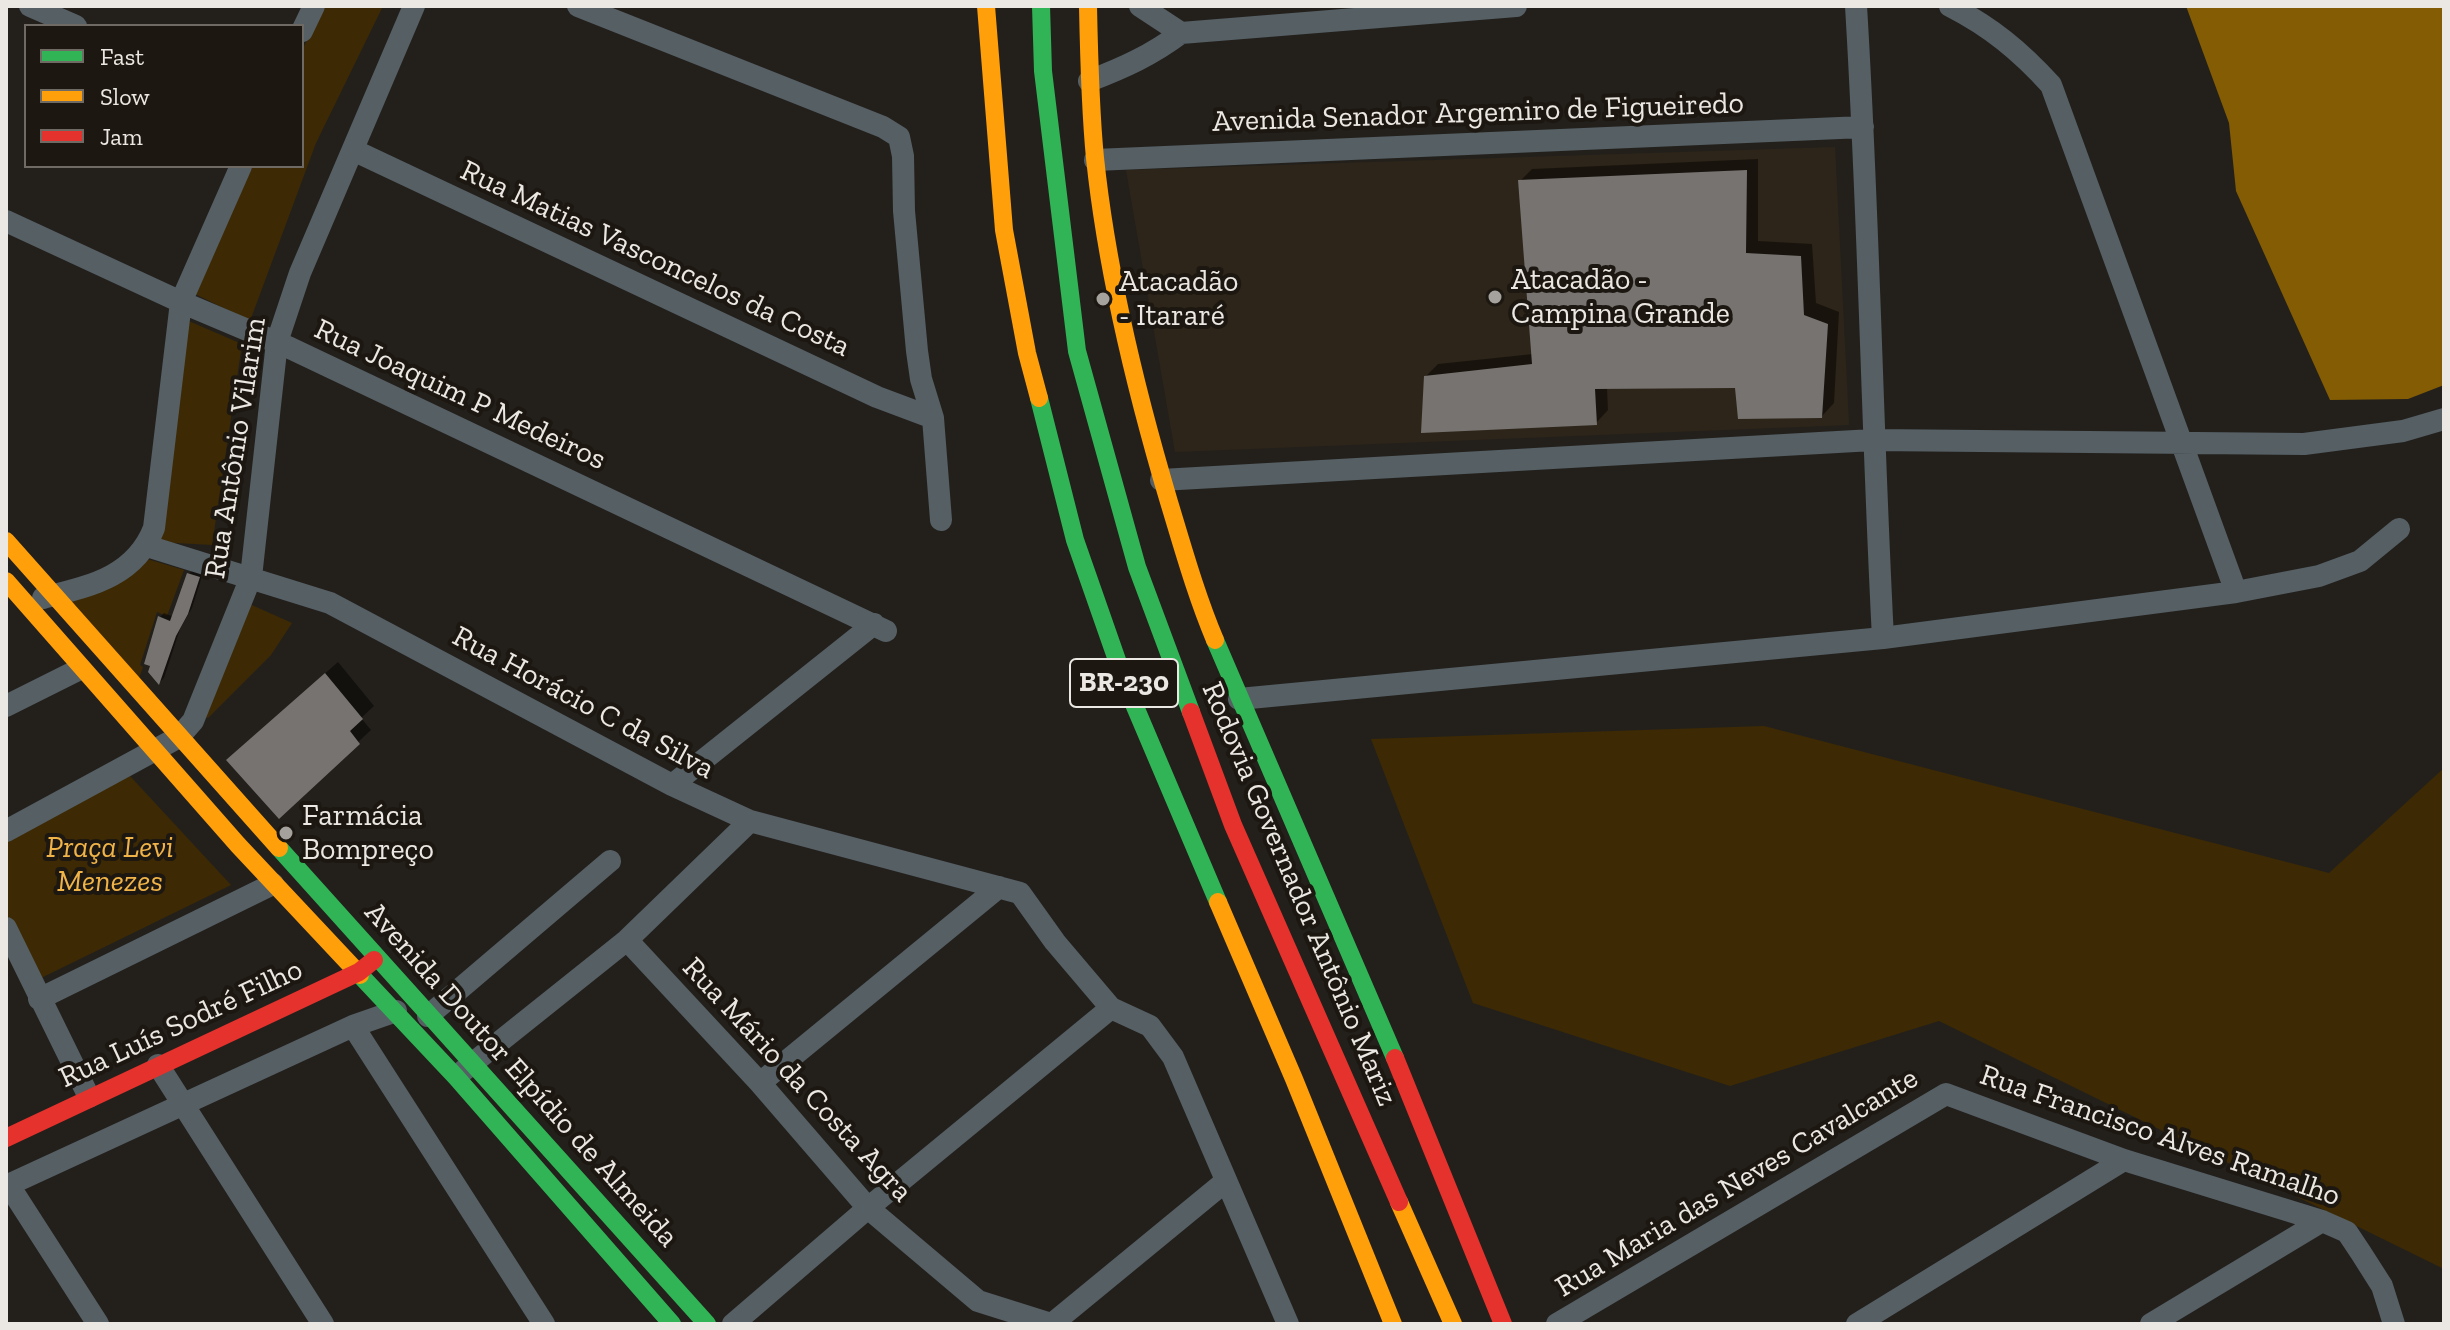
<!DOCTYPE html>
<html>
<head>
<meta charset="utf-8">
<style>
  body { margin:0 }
  #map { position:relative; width:2450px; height:1330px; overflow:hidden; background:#23201c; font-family:"Zilla Slab",serif }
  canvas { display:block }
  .frame { position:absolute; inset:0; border:8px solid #ebe7e2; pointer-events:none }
  .legend { position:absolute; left:24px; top:24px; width:280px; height:144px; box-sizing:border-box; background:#1c1710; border:2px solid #6f6a64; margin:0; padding:10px 14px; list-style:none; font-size:24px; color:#ebe7e2 }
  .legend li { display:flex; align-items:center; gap:16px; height:40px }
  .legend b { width:40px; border:2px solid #6f6a64 }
</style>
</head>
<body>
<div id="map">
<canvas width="2450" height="1330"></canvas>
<div class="frame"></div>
<ul class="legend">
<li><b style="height:10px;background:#30b455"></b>Fast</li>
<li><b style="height:10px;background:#ff9f0a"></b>Slow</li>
<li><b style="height:10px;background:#e5322d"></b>Jam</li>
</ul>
</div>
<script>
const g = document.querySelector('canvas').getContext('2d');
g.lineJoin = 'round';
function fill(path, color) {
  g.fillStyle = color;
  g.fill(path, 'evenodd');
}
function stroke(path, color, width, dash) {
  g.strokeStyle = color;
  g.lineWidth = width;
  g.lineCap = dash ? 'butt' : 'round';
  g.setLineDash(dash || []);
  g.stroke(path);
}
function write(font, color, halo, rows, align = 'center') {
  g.font = font + ' "Zilla Slab",serif';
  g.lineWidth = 8;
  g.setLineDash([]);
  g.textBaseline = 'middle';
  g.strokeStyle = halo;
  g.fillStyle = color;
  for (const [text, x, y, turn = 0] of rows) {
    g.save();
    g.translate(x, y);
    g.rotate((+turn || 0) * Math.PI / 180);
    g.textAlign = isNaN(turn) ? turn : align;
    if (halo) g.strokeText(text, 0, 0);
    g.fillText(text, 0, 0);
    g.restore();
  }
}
fill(new Path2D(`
  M1835,147L1849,425L1175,452L1126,170Z`), '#2d2519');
fill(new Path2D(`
  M322,6H383L316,143L250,321L193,293L250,166H302V51Z
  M184,319L242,344L212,545L158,542Z
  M147,559L184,570L167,616L157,612L140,665L143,667L137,684L59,598Z
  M245,602L292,623L271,655L208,718L198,714Z
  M1764,726L2329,873L2444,768V1269L1939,1021L1730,1086L1473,1003L1371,739Z
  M130,776L231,885L37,980L6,912V839Z`), '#3d2a04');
fill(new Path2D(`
  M2186,6H2444V385L2408,399L2330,400L2236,191L2229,123Z`), '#835c03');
fill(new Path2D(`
  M1758,159V241L1812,244L1816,303L1839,312L1834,403L1822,416L1737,386L1607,387L1608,410L1596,423L1426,376L1438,364L1533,354L1520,181L1532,169Z
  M193,570L203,573L192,608L180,629L164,678L160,682L153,665L160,617L164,613L174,617L189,574Z
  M338,662L374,706L361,718L371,730L358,742L240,748Z`), '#0007');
fill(new Path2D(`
  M1747,170L1746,253L1801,256L1804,315L1828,324L1822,418L1738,419L1735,388L1595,389L1597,425L1421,433L1424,376L1532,364L1518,180Z
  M187,573L200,577L188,614L176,636L159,685L148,672L150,666L144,664L158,616L170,621Z
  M325,673L363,719L350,731L360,744L279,819L226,760Z`), '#767370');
stroke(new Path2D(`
  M30,6L76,26
  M578,6L883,127L899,137L903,156L904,211L917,351L921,379L933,418L941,520
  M1140,6L1181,33
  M1856,6C1869,217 1872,428 1883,638
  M1950,6C1991,27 2020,51 2051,85L2236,592
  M302,31L314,6
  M1089,81C1123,68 1152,55 1181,33L1516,6
  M353,150L877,397L933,418
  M1095,160L1863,127
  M6,221L181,302L290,348L886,631
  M1161,480L1873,440L2304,444L2403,431L2444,419
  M147,546L330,603L672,785L750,821L1020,893L1055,942L1111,1008L1150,1026L1173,1057L1288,1324
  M43,598C90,586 135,577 154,528L181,302L241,166
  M1239,699L1883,638L2236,592L2319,576L2360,561L2399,529
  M6,706L80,669
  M672,785L874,624
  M6,831L179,737L193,721L251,577L277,342L300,273L414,6
  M6,928L89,1097
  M627,940L760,1083L868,1208L978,1301L1051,1324
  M39,999L273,884
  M428,1016L610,861
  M353,1026L544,1324
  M158,1065L323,1324
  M463,1071L627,940L750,821
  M760,1083L999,887
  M8,1184L98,1324
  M6,1186L353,1026L396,1011
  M733,1324L868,1208L1111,1008
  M1052,1324L1226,1181
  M1557,1324L1946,1094L2124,1160L2322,1221L2347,1232L2361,1253L2382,1286L2394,1324
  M1857,1324L2124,1160
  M2151,1324L2322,1221`), '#555f64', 22);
stroke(new Path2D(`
  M1041,6L1043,71L1077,351L1137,567L1191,712
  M1039,398L1075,540L1125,683L1218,902
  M1215,640L1395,1058
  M279,848L707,1324
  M360,975L456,1077L672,1324`), '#30b455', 18);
stroke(new Path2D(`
  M986,6L1004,230L1027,353L1039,398
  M1088,6C1089,57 1090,107 1095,158C1107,273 1136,391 1169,502C1183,548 1196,595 1215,640
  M6,541L279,848
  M6,581L238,845L360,975
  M1218,902L1294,1079L1393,1324
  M1399,1202L1453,1324`), '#ff9f0a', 18);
stroke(new Path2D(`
  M1191,712L1233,825L1399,1202
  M1395,1058L1503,1324
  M6,1138L359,972L374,960`), '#e5322d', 18);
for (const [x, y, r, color] of [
  [1495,297,8,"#a5a19d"],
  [1103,299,8,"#a5a19d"],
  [286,833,8,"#a5a19d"]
]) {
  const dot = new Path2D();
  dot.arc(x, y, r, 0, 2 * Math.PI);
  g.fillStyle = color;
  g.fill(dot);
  stroke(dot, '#1c1710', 3);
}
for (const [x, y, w] of [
  [1124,683,108]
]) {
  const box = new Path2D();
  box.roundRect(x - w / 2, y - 24, w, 48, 6);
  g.fillStyle = '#1c1710';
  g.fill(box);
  stroke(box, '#ebe7e2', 2);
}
write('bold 28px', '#ebe7e2', null, [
  ["BR-230",1124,683]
]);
write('30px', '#ebe7e2', '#1c1710', [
  ["Avenida Senador Argemiro de Figueiredo",1478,113,-2],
  ["Rua Matias Vasconcelos da Costa",655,259,25],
  ["Rua Joaquim P Medeiros",460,395,25],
  ["Rua Antônio Vilarim",236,448,-81],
  ["Rua Horácio C da Silva",583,703,28],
  ["Rodovia Governador Antônio Mariz",1299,894,67],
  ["Rua Luís Sodré Filho",181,1024,-25],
  ["Avenida Doutor Elpídio de Almeida",521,1075,48],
  ["Rua Mário da Costa Agra",797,1080,47],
  ["Rua Francisco Alves Ramalho",2160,1136,19],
  ["Rua Maria das Neves Cavalcante",1737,1183,-31]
]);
write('30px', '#ebe7e2', '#1c1710', [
  ["Atacadão -",1511,280],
  ["Campina Grande",1511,314],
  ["Atacadão",1119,282],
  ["- Itararé",1119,316],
  ["Farmácia",302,816],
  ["Bompreço",302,850]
], 'left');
write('italic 30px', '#f0b348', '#1c1710', [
  ["Praça Levi",110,848],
  ["Menezes",110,882]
]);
</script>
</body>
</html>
